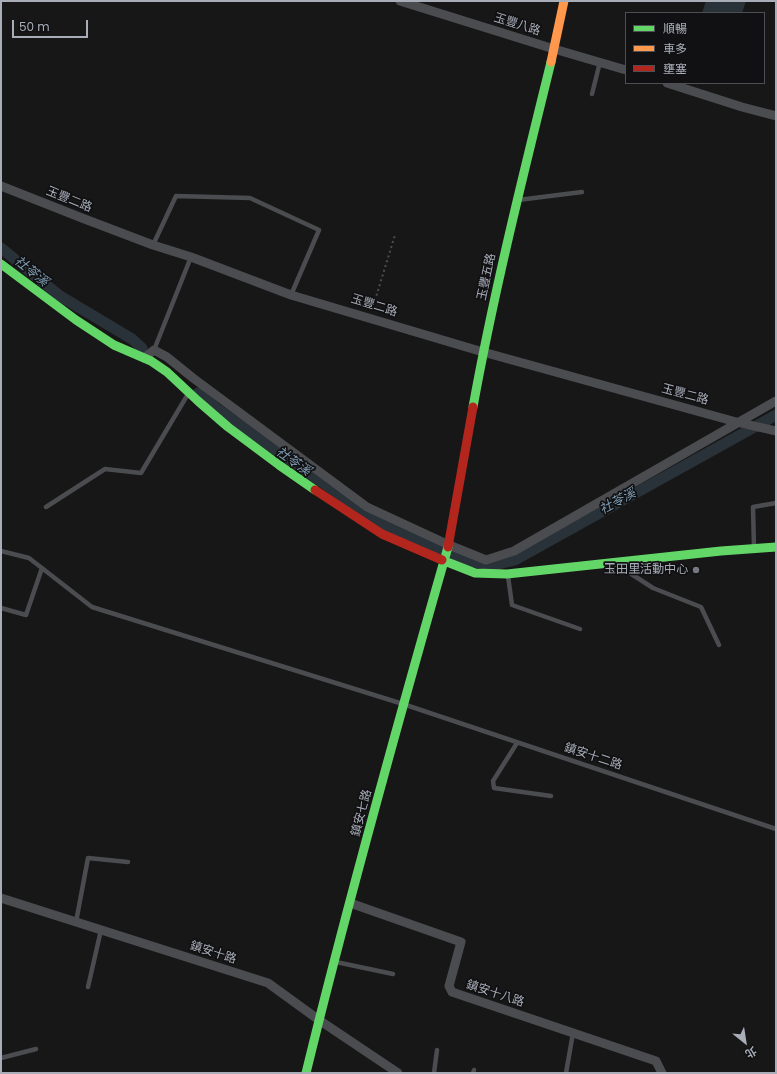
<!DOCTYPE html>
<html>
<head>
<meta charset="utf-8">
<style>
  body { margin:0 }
  #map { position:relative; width:777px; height:1074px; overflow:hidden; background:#171717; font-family:Poppins,"Noto Sans TC",sans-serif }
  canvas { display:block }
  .frame { position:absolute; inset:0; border:2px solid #a8adb8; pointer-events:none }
  .legend { position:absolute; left:625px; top:12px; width:140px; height:72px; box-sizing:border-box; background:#111113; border:1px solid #4d4f55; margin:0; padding:5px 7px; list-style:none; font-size:12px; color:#a8adb8 }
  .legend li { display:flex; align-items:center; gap:8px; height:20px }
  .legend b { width:20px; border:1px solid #4d4f55 }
  .north { position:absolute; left:725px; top:1022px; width:40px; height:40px; -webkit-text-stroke:3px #111113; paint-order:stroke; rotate:150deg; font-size:11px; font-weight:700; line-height:16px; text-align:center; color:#a8adb8 }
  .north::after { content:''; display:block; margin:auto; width:14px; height:18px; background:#a8adb8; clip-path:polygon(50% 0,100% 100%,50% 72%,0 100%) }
  .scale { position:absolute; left:12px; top:20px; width:76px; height:18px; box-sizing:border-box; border:2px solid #a8adb8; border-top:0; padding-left:5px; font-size:12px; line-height:14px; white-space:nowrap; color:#a8adb8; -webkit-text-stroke:3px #111113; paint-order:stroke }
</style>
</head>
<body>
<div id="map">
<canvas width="777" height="1074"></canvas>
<div class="frame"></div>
<ul class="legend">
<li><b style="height:5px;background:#63d668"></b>順暢</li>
<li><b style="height:5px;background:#ff974d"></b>車多</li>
<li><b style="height:5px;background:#b3261e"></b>壅塞</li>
</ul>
<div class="north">北</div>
<div class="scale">50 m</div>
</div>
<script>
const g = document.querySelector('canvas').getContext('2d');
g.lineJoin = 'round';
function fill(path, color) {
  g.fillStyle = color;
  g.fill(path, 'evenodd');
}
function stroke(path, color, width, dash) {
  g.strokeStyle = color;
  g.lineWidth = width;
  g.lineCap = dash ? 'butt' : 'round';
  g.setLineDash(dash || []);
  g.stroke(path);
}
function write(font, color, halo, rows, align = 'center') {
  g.font = font + ' Poppins,"Noto Sans TC",sans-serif';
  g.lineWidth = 3.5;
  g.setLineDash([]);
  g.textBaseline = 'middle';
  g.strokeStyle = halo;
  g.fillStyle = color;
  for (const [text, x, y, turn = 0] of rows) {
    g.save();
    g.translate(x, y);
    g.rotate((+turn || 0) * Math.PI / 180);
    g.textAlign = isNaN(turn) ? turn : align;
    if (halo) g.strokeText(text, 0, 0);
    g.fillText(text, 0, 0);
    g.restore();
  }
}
fill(new Path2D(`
  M706,1H746L742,13H702Z`), '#2a3239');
stroke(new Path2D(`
  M1,248L60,296L132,339L142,348
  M198,393L216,408L382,524L439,549
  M455,555L467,561L494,565L515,560L776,415`), '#2a3239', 11);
stroke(new Path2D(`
  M372,310L395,235`), '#4d4e52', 2, [2, 3]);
stroke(new Path2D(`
  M592,94L600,62
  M518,200L582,192
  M153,245L176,196L250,198L319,230L291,295
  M154,350L191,257
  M46,507L105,469L141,473L188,394
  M754,548L753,507L776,503
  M1,551L29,558L92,607L403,704L776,829
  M619,566L653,588L701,607L719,645
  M508,576L512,605L580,629
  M1,608L26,615L42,568
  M517,743L493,781L494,788L551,796
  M76,922L88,858L128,862
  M336,962L393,974
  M88,987L101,930
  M1,1058L36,1049
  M434,1073L437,1050
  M473,1073L474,1070
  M566,1073L573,1033`), '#4b4c50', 4.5);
stroke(new Path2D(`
  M400,1L554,49L626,70
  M667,83L742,107L776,116
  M1,186L82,218L153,245L191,257L291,295L483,352L729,420C744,424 760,427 776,431
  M144,358L154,350L167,357L193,378L367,507L449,545L486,560L514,551L776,401
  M1,898L268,983L319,1020L398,1073
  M350,903L461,942L449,986L452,992L656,1061L662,1073`), '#4b4c50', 9);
stroke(new Path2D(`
  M1,264L76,320L114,345L151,361L167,372L198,401L228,427L279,465L315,490
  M473,407C494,291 523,176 551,62
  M442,560L475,573L507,574L721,551L776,547
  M306,1073C349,897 398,722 448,547`), '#63d668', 9);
stroke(new Path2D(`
  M551,62L564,1`), '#ff974d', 9);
stroke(new Path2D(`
  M315,490L382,534L442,560
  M448,547L473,407`), '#b3261e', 9);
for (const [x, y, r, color] of [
  [696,570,4,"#757880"]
]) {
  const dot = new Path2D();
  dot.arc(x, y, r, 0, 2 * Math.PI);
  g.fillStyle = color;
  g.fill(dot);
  stroke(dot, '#111113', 1.5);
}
write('12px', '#a8adb8', '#111113', [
  ["玉豐八路",517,25,17],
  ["玉豐二路",69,200,22],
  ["玉豐五路",487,277,-78],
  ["玉豐二路",374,306,17],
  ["玉豐二路",685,395,15],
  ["鎮安十二路",593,757,18],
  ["鎮安七路",362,813,-75],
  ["鎮安十路",213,953,18],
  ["鎮安十八路",495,994,18]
]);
write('12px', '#a8adb8', '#111113', [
  ["玉田里活動中心",688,570]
], 'right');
write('italic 13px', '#7f9cb3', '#111113', [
  ["社苓溪",31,272,39],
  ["社苓溪",293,462,35],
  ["社苓溪",618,502,-29]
]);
</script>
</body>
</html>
